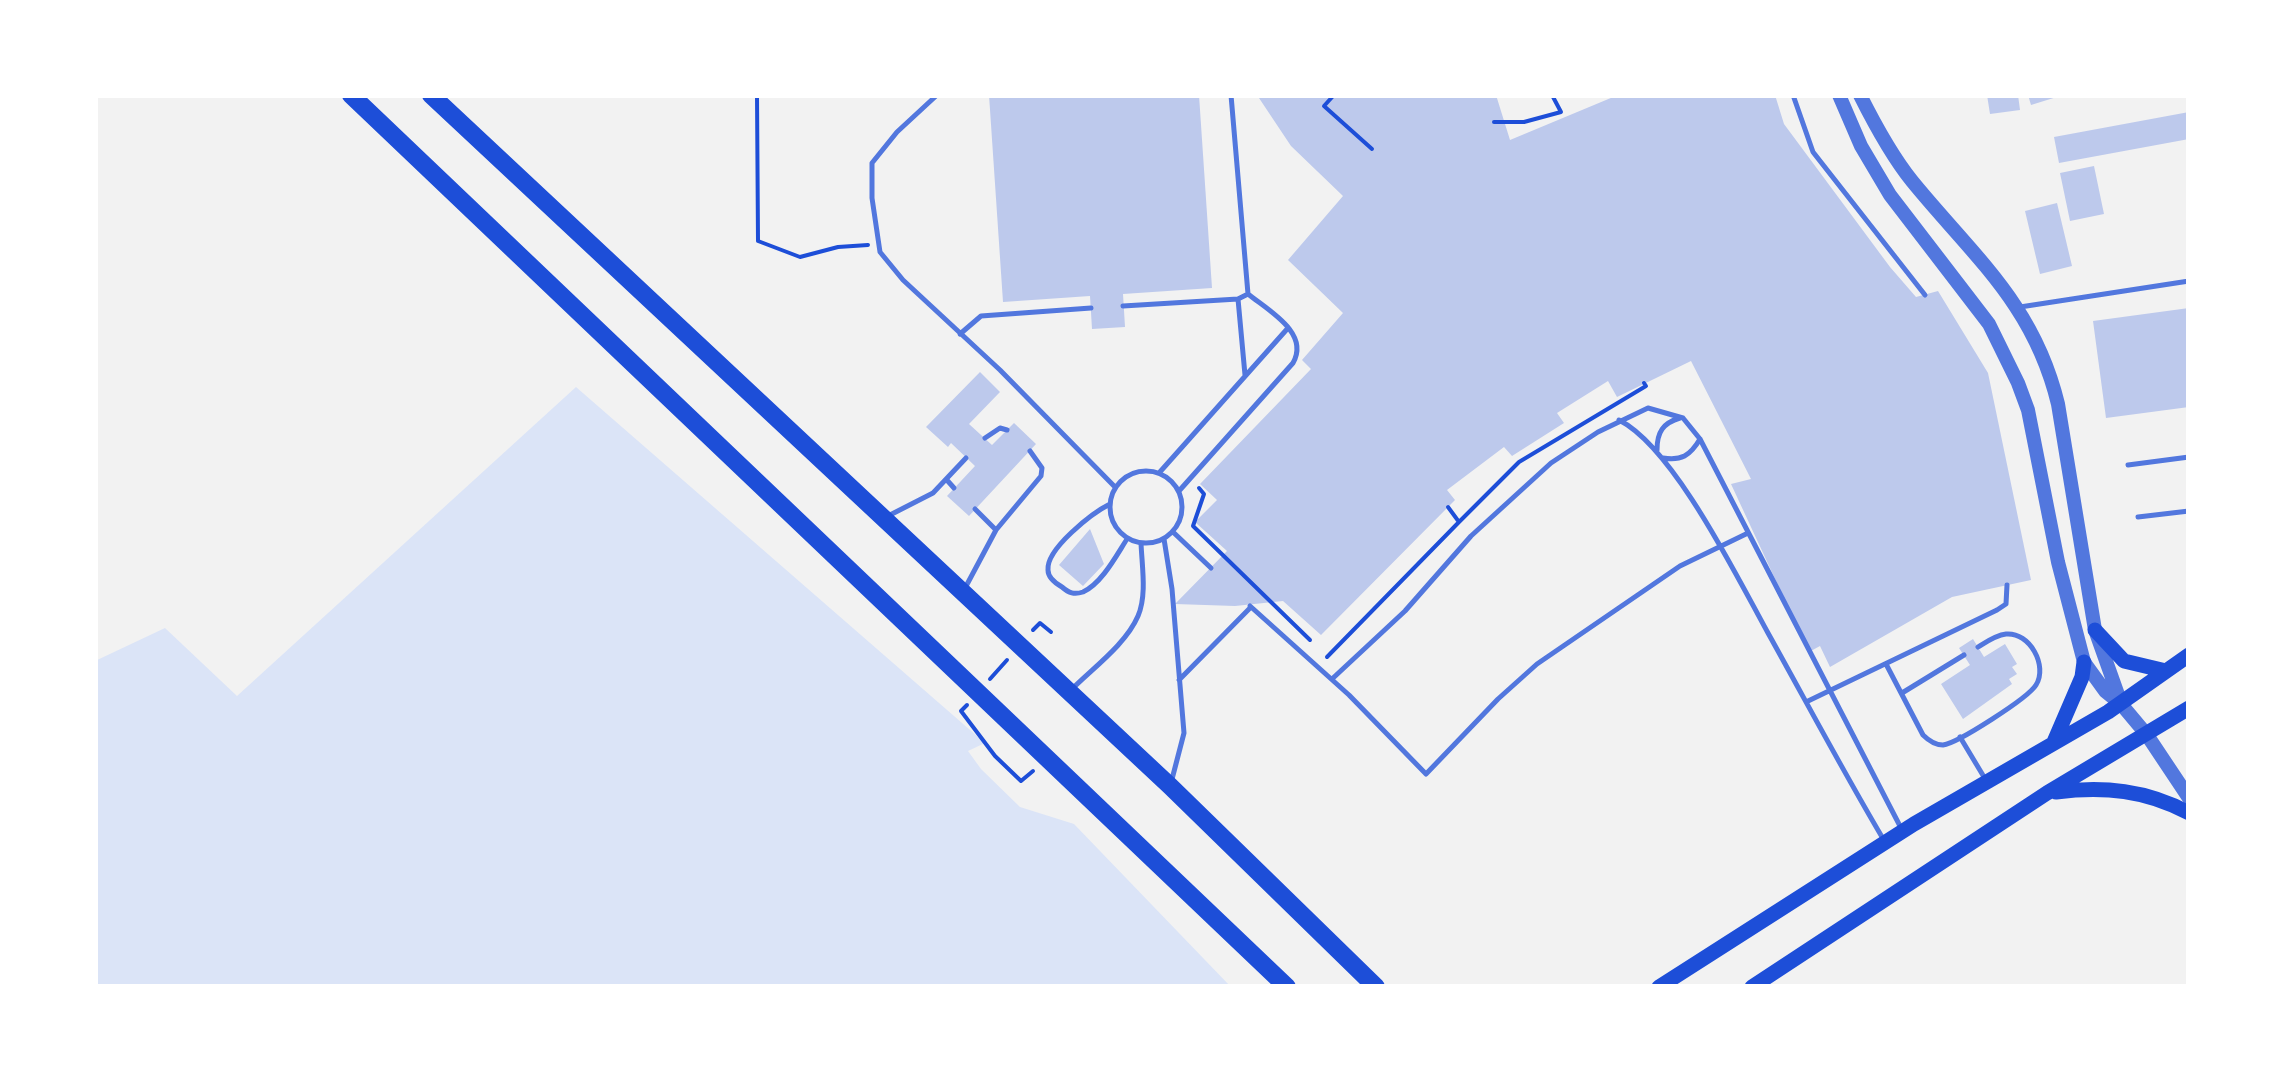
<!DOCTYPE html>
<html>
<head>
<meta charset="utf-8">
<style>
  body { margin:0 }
  #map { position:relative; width:2284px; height:1082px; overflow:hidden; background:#f2f2f2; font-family:"Golos Text",sans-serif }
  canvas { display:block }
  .frame { position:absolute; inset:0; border:98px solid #fff; pointer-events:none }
</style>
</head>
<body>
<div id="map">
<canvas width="2284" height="1082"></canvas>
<div class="frame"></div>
</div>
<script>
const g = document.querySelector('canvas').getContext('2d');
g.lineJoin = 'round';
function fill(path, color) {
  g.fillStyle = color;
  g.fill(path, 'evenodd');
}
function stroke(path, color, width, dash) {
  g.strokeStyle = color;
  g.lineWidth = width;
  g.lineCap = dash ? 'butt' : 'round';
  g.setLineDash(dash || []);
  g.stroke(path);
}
fill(new Path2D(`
  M576,387L985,743L968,751L981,769L1020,807L1074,824L1231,987H95V661L165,628L237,696Z`), '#dbe4f7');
fill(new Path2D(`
  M989,95H1199L1212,288L1123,294L1125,327L1092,329L1090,296L1003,302Z
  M1257,95H1496L1510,140L1618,95H1775L1784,124L1890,267L1916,297L1938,291L1988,373L2031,580L1952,597L1830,667L1820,646L1809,652L1731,484L1751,479L1691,361L1617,397L1608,381L1557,413L1564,423L1512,456L1504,447L1447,490L1455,500L1321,635L1283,601L1235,606L1175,604L1227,551L1195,522L1217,500L1200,484L1311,369L1302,360L1343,313L1288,260L1343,196L1291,146Z
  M1987,95H2018L2020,110L1990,114Z
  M2028,95H2060V96L2031,105Z
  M2189,112V139L2059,163L2054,137Z
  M2094,166L2104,214L2070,221L2060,173Z
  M2057,203L2072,266L2040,274L2025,211Z
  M2189,308V407L2106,418L2093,321Z
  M980,372L1000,392L969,424L992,445L1014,423L1036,444L969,516L947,496L975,466L951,443L948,447L926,427Z
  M1090,529L1104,564L1083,586L1059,565Z
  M1973,639L1984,657L2005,644L2017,664L2012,667L2017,674L2009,679L2012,684L1963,719L1941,684L1970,665L1959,648Z`), '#bdc9ec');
stroke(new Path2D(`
  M757,95L758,241L800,257L838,247L868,245
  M1334,95L1324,106L1372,149
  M1494,122H1524L1561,112L1552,95
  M1199,488L1204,494L1193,526L1310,640
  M1448,507L1459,522L1519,462L1646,386L1644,383
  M1033,630L1040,623L1051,632
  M1327,657L1459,522
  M990,679L1007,660
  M967,705L961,711L995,756L1021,781L1033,771`), '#1d4ed8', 4);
stroke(new Path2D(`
  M937,95L897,132L872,163V198L880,252L903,280L1000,370L1115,487
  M1793,95L1813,152L1925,295
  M1238,299L1245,375
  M1123,306L1238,299L1248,294L1231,95
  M2020,307L2189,281
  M960,334L981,316L1091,308
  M1619,420C1674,448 1737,577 1768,633C1807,703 1844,773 1885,842
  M985,438L1000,428L1007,430
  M1657,450C1657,432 1663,423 1680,418
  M1663,458C1681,461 1690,456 1700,439
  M2128,465L2189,457
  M1110 507a36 36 0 1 1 72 0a36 36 0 1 1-72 0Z
  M1159,473L1288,328
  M946,479L954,488
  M1179,491L1293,363C1310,333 1269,311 1248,294
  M1110,504C1092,513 1046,549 1048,570C1048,578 1055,583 1062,587C1069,593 1074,595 1083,592C1102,583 1116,556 1127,539
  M975,509L996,530
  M886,517L933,493L966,458
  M2138,517L2189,511
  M1173,532L1211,568
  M1164,539L1172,589L1184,733L1171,783
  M964,590L996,530L1041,476L1042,468L1030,451
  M1250,606L1349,695L1426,774L1498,699L1537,664L1680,566L1746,534
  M1886,664L1923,735C1929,741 1935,745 1943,745C1958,743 2028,698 2036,685C2048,666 2030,632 2006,634C1996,635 1986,642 1978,647
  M1332,679L1405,611L1471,536L1551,463L1598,432L1648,408L1683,418L1700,439L1901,828
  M1179,680L1251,607
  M1072,689C1093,668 1126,644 1138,616C1147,595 1142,567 1141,543
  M1902,693L1964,655
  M1806,702L1997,610L2006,604L2007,585
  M1960,737L1984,777`), '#5277de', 5);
stroke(new Path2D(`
  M1839,95L1861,146L1890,195L1989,324L2018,383L2028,410L2058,562L2084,662L2105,691L2121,704L2147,735L2189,798
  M1860,95C1875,125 1891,155 1912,181C1974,257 2034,304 2058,404L2095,630L2121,703`), '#5277de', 14);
stroke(new Path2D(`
  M2095,630L2124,661L2166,671
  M2054,742L2082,677L2084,662
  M2056,792C2104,786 2146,790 2189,813
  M1659,987L1914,824L2108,712L2189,655
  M1752,987L2047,793L2189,708`), '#1d4ed8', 15);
stroke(new Path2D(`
  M351,95L1287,987
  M431,95L1170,786L1376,987`), '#1d4ed8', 18);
</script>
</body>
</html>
